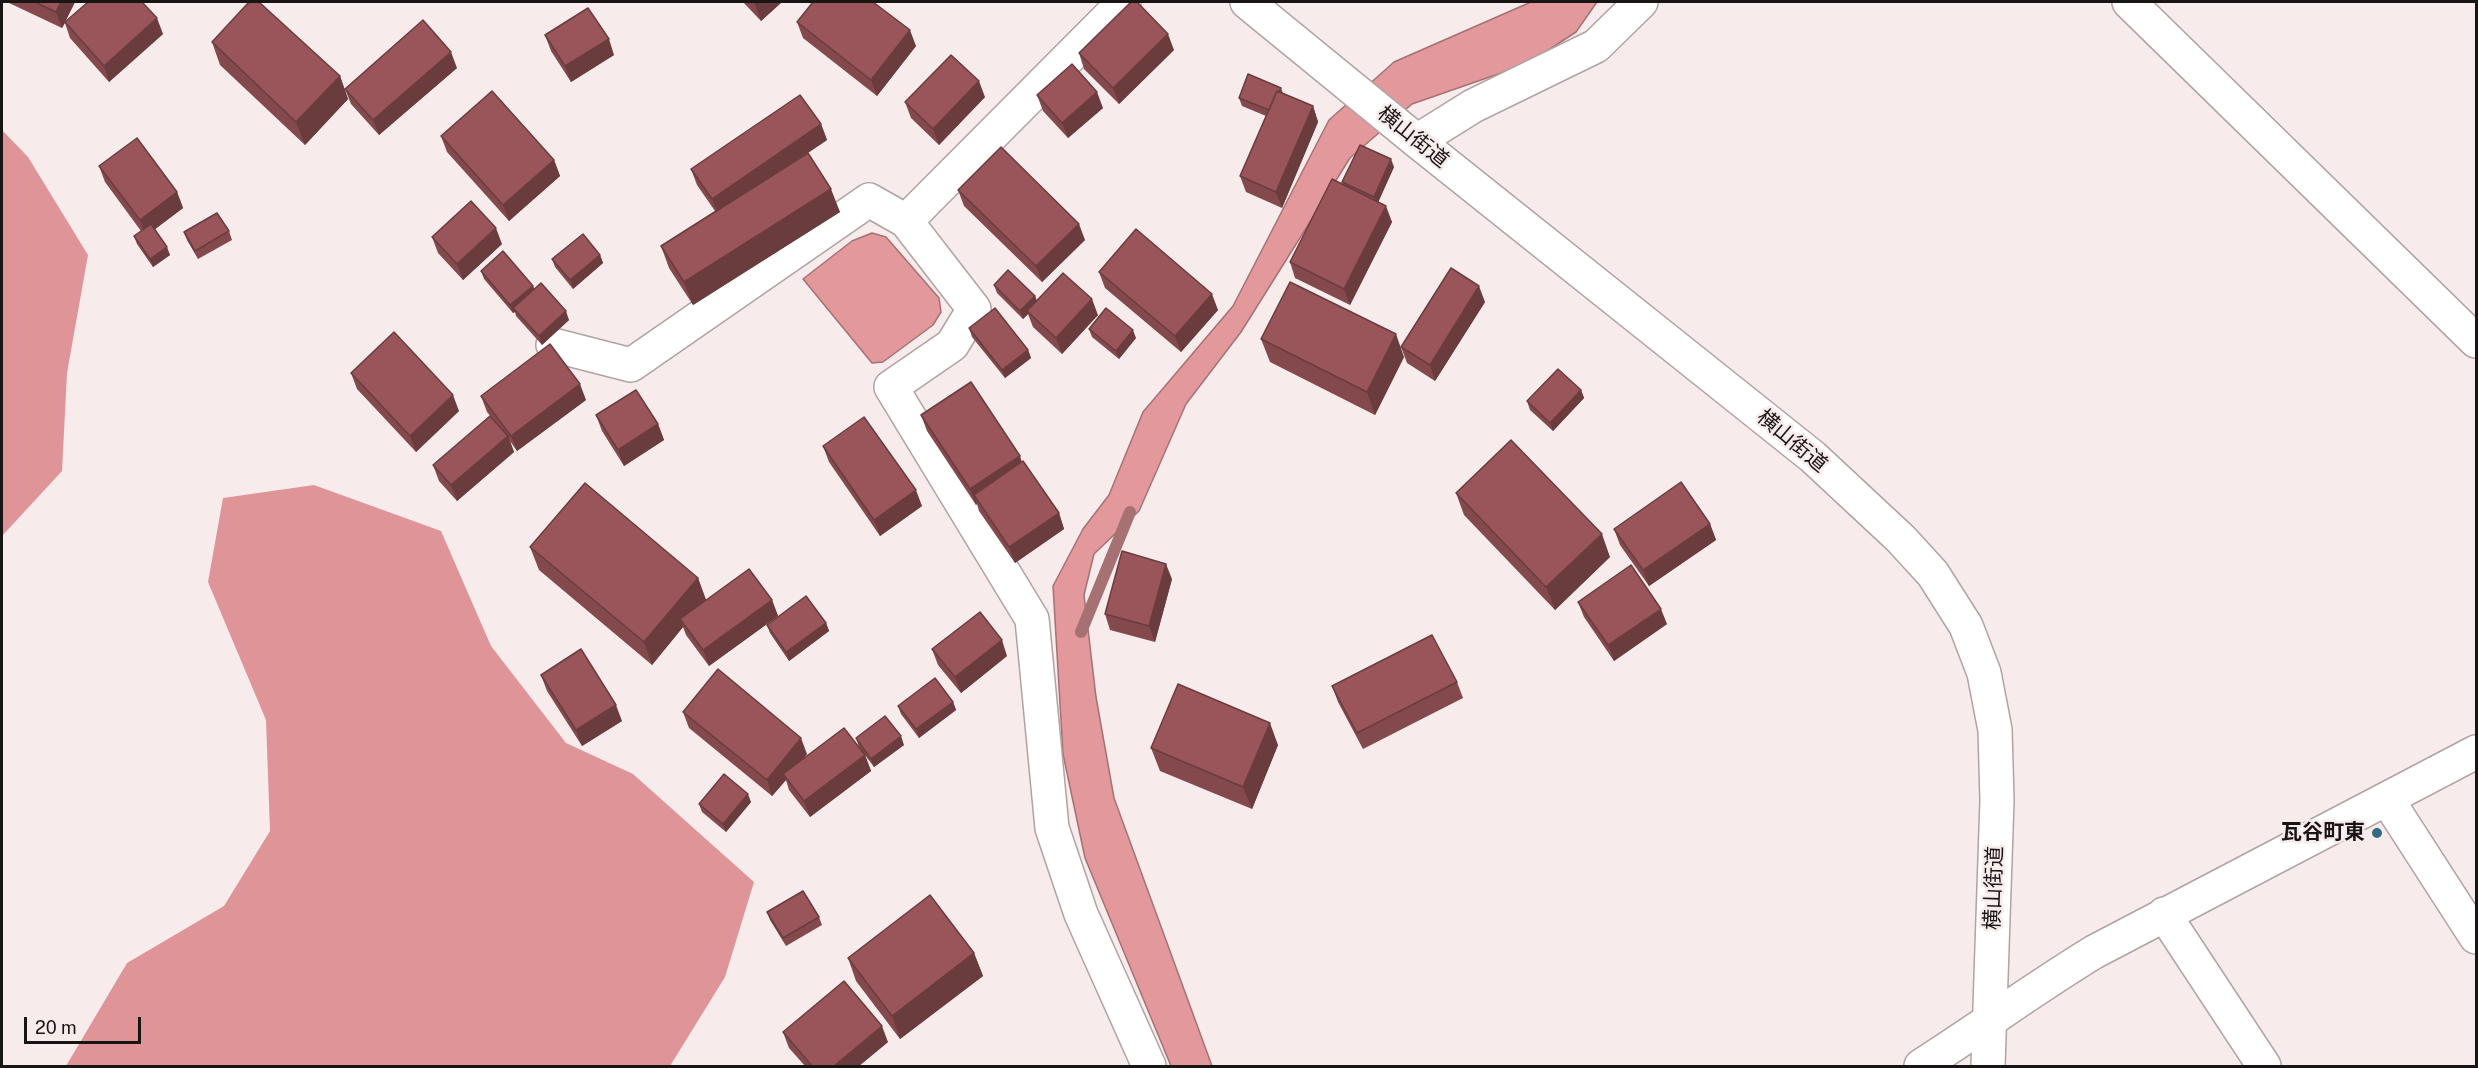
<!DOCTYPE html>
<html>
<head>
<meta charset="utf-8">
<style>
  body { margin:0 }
  #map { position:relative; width:2478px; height:1068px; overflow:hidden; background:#f8ebeb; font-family:"Public Sans",sans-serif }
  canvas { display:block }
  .frame { position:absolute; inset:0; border:3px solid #191515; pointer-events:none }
  .scale { position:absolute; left:24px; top:1017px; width:117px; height:27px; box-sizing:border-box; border:3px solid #191515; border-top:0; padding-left:8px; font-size:18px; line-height:21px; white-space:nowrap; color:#191515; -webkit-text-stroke:4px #f8ebeb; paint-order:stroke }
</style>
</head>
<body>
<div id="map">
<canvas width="2478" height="1068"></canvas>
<div class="frame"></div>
<div class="scale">20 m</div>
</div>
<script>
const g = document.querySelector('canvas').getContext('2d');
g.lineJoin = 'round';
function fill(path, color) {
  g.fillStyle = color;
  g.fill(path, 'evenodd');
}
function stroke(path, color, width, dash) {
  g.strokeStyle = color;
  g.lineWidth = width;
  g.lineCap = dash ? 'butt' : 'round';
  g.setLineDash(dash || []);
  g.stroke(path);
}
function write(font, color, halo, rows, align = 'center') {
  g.font = font + ' "Public Sans","Noto Sans JP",sans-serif';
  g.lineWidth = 5;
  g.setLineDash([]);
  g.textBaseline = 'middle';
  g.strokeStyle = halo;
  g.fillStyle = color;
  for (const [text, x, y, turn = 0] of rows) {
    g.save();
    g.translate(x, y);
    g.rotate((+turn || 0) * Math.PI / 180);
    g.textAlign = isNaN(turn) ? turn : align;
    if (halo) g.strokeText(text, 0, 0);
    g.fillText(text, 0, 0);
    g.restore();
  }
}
fill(new Path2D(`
  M2,130L28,157L88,255L67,373L62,471L2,536Z
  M314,485L441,531L491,646L566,743L633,774L754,882L725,977L670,1066H66L127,963L224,906L270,831L266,720L208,582L223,498Z`), '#df9498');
const water = new Path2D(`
  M1531,2H1597L1576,32L1527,64L1412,104L1350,158L1241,332L1186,404L1139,511L1094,554L1084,595L1096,697L1114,798L1212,1066H1171L1085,858L1063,754L1053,586L1083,529L1109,495L1143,412L1233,306L1329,120L1394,62Z
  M872,233L886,237L939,298L941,312L933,325L883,362L872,363L803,279L852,241Z`);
fill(water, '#e3989b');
stroke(water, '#a67173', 1.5);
stroke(new Path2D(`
  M1081,632L1130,512`), '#a67173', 12);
const minor = new Path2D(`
  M1124,2L906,221L974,309L952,345L891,387L1032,619L1052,828L1081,914L1149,1066
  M1247,2L1417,141L1813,457L1901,539L1933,574L1966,626L1984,673L1995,730L1997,800L1988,1066
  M2129,2L2476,341
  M1417,141L1473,106L1596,46L1641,2
  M553,345L631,365L869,200L906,221
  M2387,799L2476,937
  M2164,914L2264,1066
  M1921,1066C1979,1029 2035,988 2094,952L2476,752`);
stroke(minor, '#b0a3a4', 36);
stroke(minor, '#fff', 33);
fill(new Path2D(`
  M7,2H75L65,22L163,34L109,82L70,38L65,23L62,28Z
  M743,2H782L761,21Z
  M797,22L916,46L877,96L803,38Z
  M545,35L614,55L571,82L551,51Z
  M212,42L340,76L348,99L305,145L220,65Z
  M1174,50L1119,104L1084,69L1079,53Z
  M457,68L379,135L351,104L345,89Z
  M1281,88L1283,93L1313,106L1318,122L1282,208L1246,192L1240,176L1266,116L1242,106L1239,98Z
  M1037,95L1103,108L1068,138L1043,111Z
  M985,97L939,145L911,118L905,102Z
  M821,124L827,140L806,154L840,212L693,305L669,268L661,246L715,211L697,185L691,169Z
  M441,136L554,160L560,176L509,221L447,152Z
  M99,166L177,192L183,208L155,229L170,255L153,267L137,244L134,236L141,231L105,182Z
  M1394,167L1378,202L1392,222L1350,305L1295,278L1290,262L1344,185L1342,182Z
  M958,190L1085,240L1042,282L964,206Z
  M229,231L232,240L198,259L187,240L184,232Z
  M432,237L502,244L463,280L438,253Z
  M600,255L603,263L573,289L555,267L552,259Z
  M481,271L533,286L534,289L569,320L542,345L516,316L515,312L513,313L484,279Z
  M1099,272L1218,310L1181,352L1105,288Z
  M994,285L1035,296L1037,301L1098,315L1062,354L1033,327L1028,314L1023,319L997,293Z
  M1485,302L1435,381L1407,363L1401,347Z
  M969,328L1028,350L1031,358L1005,378L972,337Z
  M1089,329L1136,338L1119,359L1092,337Z
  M1261,339L1404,357L1375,415L1270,362Z
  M351,373L459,411L416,452L357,389Z
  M1581,390L1584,398L1553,431L1530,410L1527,401Z
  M481,396L586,400L517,451L510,441L514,452L457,501L439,481L433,465L491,417L487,412Z
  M596,415L658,424L664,440L624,466L602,431Z
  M921,415L1022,462L1059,513L1064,529L1015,563L979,511L977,504L976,505L927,431Z
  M823,446L922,506L880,536L829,462Z
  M1456,493L1610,557L1555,610L1464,515Z
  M1710,524L1716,540L1649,586L1620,545L1614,529Z
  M530,547L698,578L706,600H772L778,616L709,666L686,635L683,627L652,665L539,570Z
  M1172,579L1155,642L1110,630L1105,614Z
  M1578,602L1667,624L1614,661L1584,617Z
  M826,623L829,631L789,661L770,633L767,625Z
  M932,649L1007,656L961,693L938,665Z
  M541,675L622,721L582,746L547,691Z
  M1457,682L1463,698L1363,749L1338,702L1332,686Z
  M953,702L956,710L919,738L901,714L898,706Z
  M683,712L807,754L802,760L865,755L871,771L810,817L789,790L786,780L772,796L689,728Z
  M856,738L904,745L874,767L859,747Z
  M1278,745L1252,809L1160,771L1151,748Z
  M751,802L726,832L702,812L699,804Z
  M767,912L819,917L822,925L786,946L770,920Z
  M974,953L983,976L900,1039L856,981L848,958Z
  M783,1032L888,1042L859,1066H805L789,1048Z`), '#84494d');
fill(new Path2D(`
  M61,2H75L62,28L56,12Z
  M754,2H782L761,21Z
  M157,18L163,34L109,82L104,66Z
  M910,30L916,46L877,96L871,80Z
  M1168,34L1174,50L1119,104L1113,88Z
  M609,39L614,55L571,82L565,66Z
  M451,52L457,68L379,135L373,120Z
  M340,76L348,99L305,145L296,122Z
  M979,81L985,97L939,145L933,129Z
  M1097,92L1103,108L1068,138L1062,123Z
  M1313,106L1318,122L1282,208L1276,192Z
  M821,124L827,140L718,214L712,199Z
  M1391,159L1394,167L1377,205L1374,197Z
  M554,160L560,176L509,221L503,205Z
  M831,189L840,212L693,305L684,282Z
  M177,192L183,208L146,236L140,220Z
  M1386,206L1392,222L1350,305L1344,289Z
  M1079,224L1085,240L1042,282L1036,266Z
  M496,228L502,244L463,280L457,264Z
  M167,247L170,255L153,267L150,259Z
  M600,255L603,263L573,289L570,280Z
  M533,286L536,294L513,308L515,312L513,313L510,305Z
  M1479,286L1485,302L1435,381L1430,365Z
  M1212,294L1218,310L1181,352L1175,336Z
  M1035,296L1038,304L1027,311L1028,314L1023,319L1020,311Z
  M1092,299L1098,315L1062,354L1056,338Z
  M566,311L569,320L542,345L539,336Z
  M1133,330L1136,338L1119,359L1116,351Z
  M1396,334L1404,357L1375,415L1367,392Z
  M1028,350L1031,358L1005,378L1002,370Z
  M580,384L586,400L517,451L511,436Z
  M1581,390L1584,398L1553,431L1550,423Z
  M453,395L459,411L416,452L410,436Z
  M658,424L664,440L624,466L618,450Z
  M508,436L514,452L457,501L451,485Z
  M1020,456L1025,472L974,495L977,504L976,505L970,489Z
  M916,490L922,506L880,536L874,520Z
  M1059,513L1064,529L1015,563L1009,547Z
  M1710,524L1716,540L1649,586L1643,570Z
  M1602,534L1610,557L1555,610L1546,587Z
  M1166,564L1172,579L1155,642L1149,626Z
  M698,578L706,600L680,619L683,627L652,665L644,642Z
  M772,600L778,616L709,666L703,650Z
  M1661,609L1667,624L1614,661L1608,645Z
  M826,623L829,631L789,661L786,652Z
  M1002,640L1007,656L961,693L955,677Z
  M953,702L956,710L919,738L916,729Z
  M616,705L622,721L582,746L576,730Z
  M1270,723L1278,745L1252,809L1243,787Z
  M901,736L904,745L874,767L871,759Z
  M801,738L807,754L787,779L783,774L786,780L772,796L767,780Z
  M865,755L871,771L810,817L804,801Z
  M748,794L751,802L726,832L723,824Z
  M974,953L983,976L900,1039L892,1016Z
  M882,1026L888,1042L859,1066H834Z`), '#6b3c3e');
const building = new Path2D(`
  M35,2H61L56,12Z
  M88,2H142L157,18L104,66L65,22Z
  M249,2H259L340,76L296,122L212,42Z
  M813,2H873L910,30L871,80L797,22Z
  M1131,2H1137L1168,34L1113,88L1079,53Z
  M588,8L609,39L565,66L545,35Z
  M423,20L451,52L373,120L345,89Z
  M951,55L979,81L933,129L905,102Z
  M1072,64L1097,92L1062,123L1037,95Z
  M1248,74L1281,88L1279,92L1277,91L1269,110L1239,98Z
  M492,91L554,160L503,205L441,136Z
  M1277,91L1313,106L1276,192L1240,176Z
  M800,95L821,124L712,199L691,169Z
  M137,138L177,192L140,220L99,166Z
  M1360,145L1391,159L1374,197L1342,182Z
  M1001,147L1079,224L1036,266L958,190Z
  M808,153L831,189L684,282L661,246Z
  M1332,179L1386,206L1344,289L1290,262Z
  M471,201L496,228L457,264L432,237Z
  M217,213L229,231L195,251L184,232Z
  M151,224L167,247L150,259L134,236Z
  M1136,229L1212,294L1175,336L1099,272Z
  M583,234L600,255L570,280L552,259Z
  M503,251L533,286L510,305L481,271Z
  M1451,268L1479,286L1430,365L1401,347Z
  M1008,270L1035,296L1020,311L994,285Z
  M1063,273L1092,299L1056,338L1027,311Z
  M1290,282L1396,334L1367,392L1261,339Z
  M541,283L566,311L539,336L513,308Z
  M995,308L1028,350L1002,370L969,328Z
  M1106,308L1133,330L1116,351L1089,329Z
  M394,332L453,395L410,436L351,373Z
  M550,344L580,384L511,436L481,396Z
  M1558,369L1581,390L1550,423L1527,401Z
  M971,382L1020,456L970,489L921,415Z
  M636,390L658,424L618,450L596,415Z
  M490,416L508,436L451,485L433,465Z
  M864,417L916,490L874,520L823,446Z
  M1511,440L1602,534L1546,587L1456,493Z
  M1023,461L1059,513L1009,547L974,495Z
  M1681,482L1710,524L1643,570L1614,529Z
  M585,483L698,578L644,642L530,547Z
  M1122,551L1166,564L1149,626L1105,614Z
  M1631,565L1661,609L1608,645L1578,602Z
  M749,569L772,600L703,650L680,619Z
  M806,596L826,623L786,652L767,625Z
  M980,612L1002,640L955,677L932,649Z
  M1432,635L1457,682L1357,733L1332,686Z
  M581,649L616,705L576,730L541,675Z
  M718,669L801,738L767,780L683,712Z
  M935,678L953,702L916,729L898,706Z
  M1178,684L1270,723L1243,787L1151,748Z
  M885,716L901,736L871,759L856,738Z
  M844,728L865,755L804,801L783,774Z
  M724,774L748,794L723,824L699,804Z
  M803,891L819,917L783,938L767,912Z
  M930,895L974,953L892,1016L848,958Z
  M844,981L882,1026L834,1066H812L783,1032Z`);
fill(building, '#995559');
stroke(building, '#6b3c3e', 1.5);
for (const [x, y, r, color] of [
  [2377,833,6,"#316c84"]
]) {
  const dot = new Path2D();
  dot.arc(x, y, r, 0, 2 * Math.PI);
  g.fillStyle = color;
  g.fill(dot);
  stroke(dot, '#f8ebeb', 2);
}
write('21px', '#191515', '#f8ebeb', [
  ["横山街道",1413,137,39],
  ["横山街道",1792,441,40],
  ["横山街道",1994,888,-88]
]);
write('bold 21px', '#191515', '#f8ebeb', [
  ["瓦谷町東",2365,833]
], 'right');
</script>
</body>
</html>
